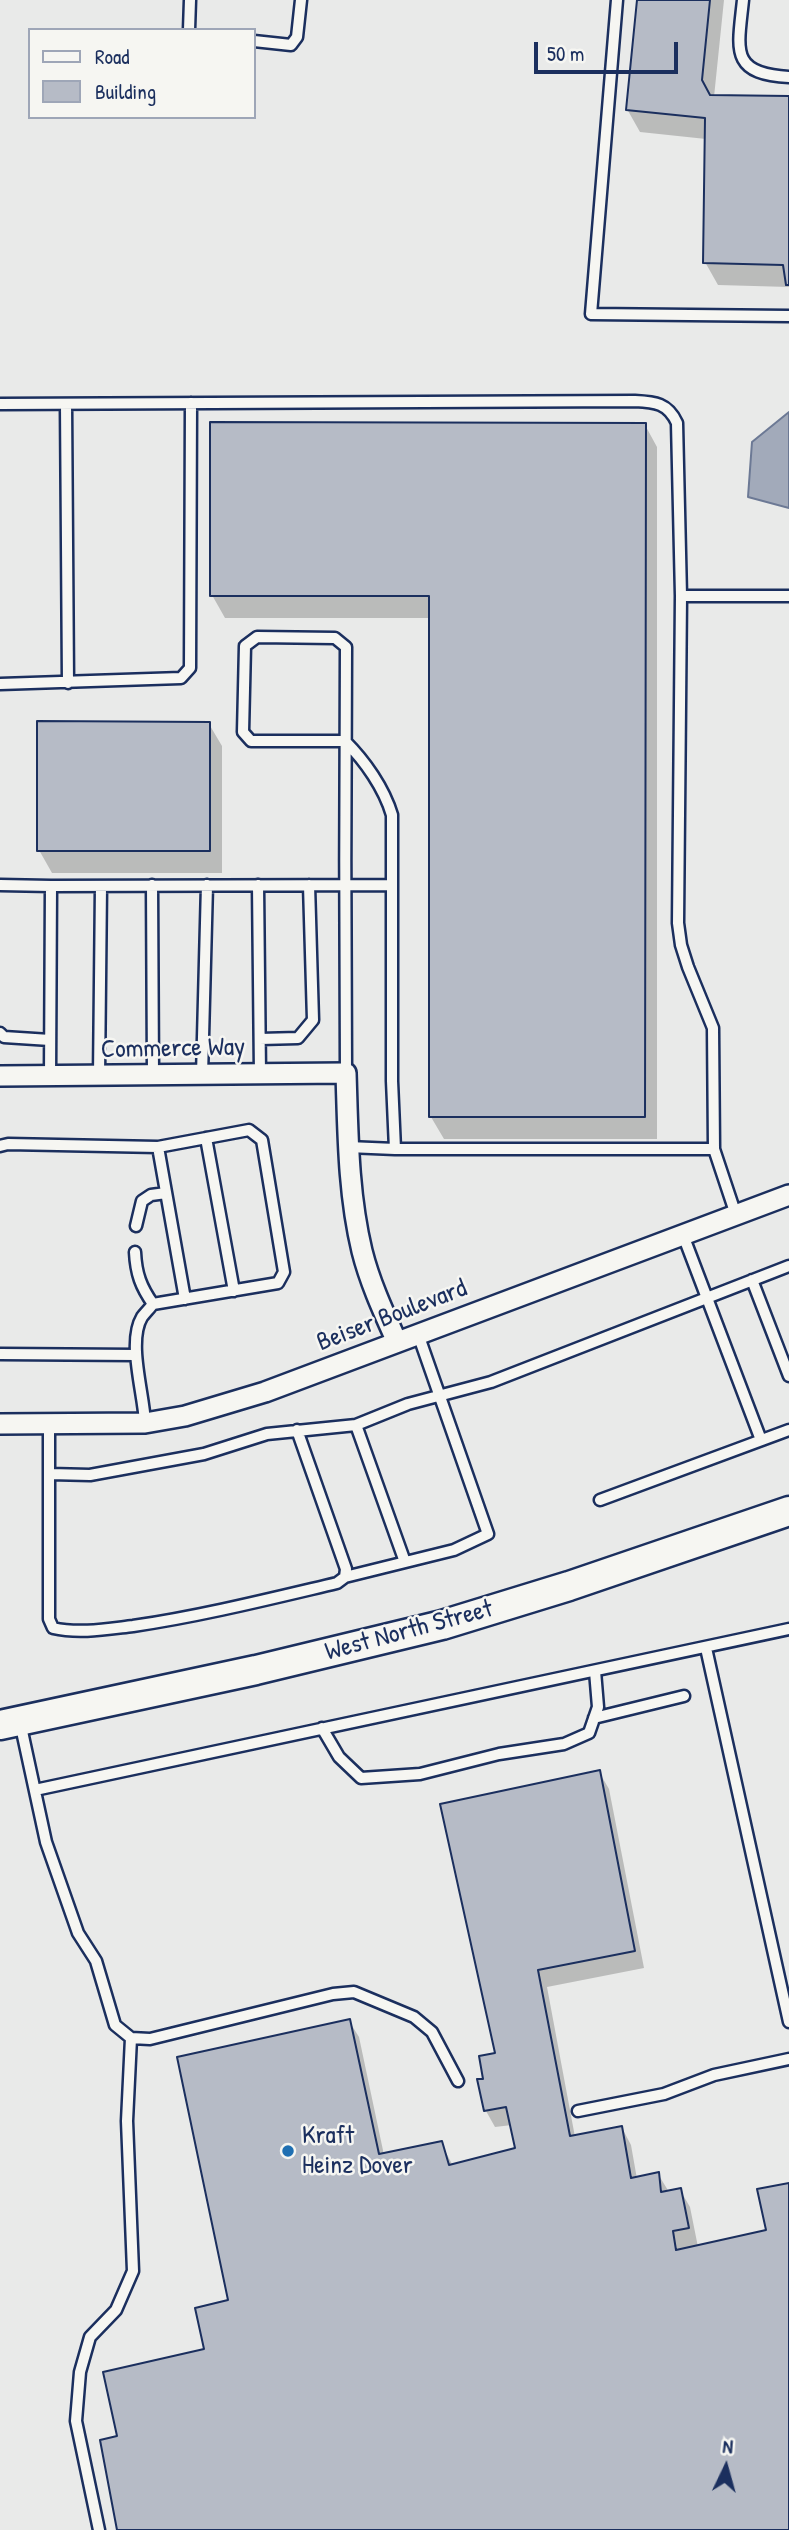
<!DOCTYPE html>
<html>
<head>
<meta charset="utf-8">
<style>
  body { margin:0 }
  #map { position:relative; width:789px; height:2530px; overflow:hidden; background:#e9eae9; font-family:"Patrick Hand",sans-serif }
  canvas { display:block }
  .legend { position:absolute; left:28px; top:28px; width:228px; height:91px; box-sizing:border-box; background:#f6f6f2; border:2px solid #9ea6b7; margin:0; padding:9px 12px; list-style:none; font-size:21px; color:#1b2f5e }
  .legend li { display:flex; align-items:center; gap:14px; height:35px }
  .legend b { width:35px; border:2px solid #9ea6b7 }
  .north { position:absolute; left:691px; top:2432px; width:70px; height:70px; -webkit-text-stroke:5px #f6f6f2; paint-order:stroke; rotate:5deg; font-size:19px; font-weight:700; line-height:28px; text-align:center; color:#1b2f5e }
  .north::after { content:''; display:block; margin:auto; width:24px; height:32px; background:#1b2f5e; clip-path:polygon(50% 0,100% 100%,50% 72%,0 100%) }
  .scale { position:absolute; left:534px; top:42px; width:144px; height:32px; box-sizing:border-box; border:4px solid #1b2f5e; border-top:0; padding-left:9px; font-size:21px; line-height:24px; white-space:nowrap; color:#1b2f5e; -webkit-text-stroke:5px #f6f6f2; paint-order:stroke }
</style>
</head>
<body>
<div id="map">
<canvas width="789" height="2530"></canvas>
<ul class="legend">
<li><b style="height:9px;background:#f6f6f2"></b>Road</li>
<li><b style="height:19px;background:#b6bbc6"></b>Building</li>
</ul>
<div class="north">N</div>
<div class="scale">50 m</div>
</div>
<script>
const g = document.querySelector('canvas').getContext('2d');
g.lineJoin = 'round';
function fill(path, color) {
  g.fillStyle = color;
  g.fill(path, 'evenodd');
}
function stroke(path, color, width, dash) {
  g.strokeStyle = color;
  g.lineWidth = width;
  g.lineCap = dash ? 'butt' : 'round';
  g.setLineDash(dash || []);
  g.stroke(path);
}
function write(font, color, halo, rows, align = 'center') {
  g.font = font + ' "Patrick Hand",sans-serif';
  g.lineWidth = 5;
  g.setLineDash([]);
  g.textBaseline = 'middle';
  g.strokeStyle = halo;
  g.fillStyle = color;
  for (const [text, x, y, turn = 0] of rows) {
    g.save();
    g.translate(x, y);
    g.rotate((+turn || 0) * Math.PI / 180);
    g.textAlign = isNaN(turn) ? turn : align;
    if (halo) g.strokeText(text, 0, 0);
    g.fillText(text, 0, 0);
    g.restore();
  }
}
const water = new Path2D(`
  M789,412V508L748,497L752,442Z`);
fill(water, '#a2aaba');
stroke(water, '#6c7995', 2);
fill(new Path2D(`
  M639,0H724L714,97L789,98V287L718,285L705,262L706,139L640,132L627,109Z
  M645,425L657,447V1139H444L431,1117V618H225L212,595Z
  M209,724L222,746V873H52L39,850Z
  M599,1772L609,1789L644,1968L547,1987L575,2137L622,2128L631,2145L637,2179L658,2174L669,2192L680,2190L690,2207L698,2247L768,2232L789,2184V2530H119V2437L206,2350L230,2301L349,2021L359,2037L384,2155L441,2143L453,2166L517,2149L512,2125L495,2127L486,2111L485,2081L497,2054Z`), '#0003');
const building = new Path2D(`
  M637,0H710L702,80L710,95L789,96V285H786L783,265L703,263L705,118L626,110Z
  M210,422L646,423L645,1117H429V596H210Z
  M37,721L210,722V851H37Z
  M600,1770L635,1951L538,1970L570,2136L622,2126L631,2178L659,2172L661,2192L681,2188L689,2228L673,2231L676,2250L766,2230L757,2189L789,2183V2530H117L100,2440L117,2436L103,2372L204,2349L195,2308L228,2300L177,2057L350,2019L379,2154L442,2141L449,2165L515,2148L506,2107L484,2111L477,2079H483L479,2056L495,2053L440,1804Z`);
fill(building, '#b6bbc6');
stroke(building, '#1b2f5e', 2);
const lane = new Path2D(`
  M617,0L591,314L789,316
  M743,0C738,49 729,74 789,77
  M189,30L190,0
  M254,41L291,45L297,37L301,0
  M0,404L635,401C655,402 668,403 677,423L681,596L678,923L681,945L688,967L713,1028L714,1149H395L392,1081V815C384,788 365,761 345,741H251L243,732L245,646L257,637L335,638L346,647C345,789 345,931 346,1073
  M66,404L68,683
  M681,596H789
  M0,684L181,678L190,668L191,403
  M0,885L51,886
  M152,885L153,1075
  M258,885L260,1074
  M0,1033L4,1037L50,1040
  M260,1039L298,1038L313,1020L309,885
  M202,1075L207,885
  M50,1076L51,886L392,885
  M99,1076L101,886
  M206,1138L234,1291
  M0,1146L8,1144L158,1147L249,1130L262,1140L284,1272L278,1283L153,1304C150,1308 145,1313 142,1317C127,1342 144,1394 145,1423
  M158,1147L185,1299
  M348,1147L395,1149
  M714,1149L736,1215
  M136,1226L142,1201L151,1195L166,1193
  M683,1235L761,1440
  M135,1252C136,1274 141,1287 153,1304
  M752,1280L789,1376
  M0,1354L136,1355
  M49,1425V1619L53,1628C79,1634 107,1629 133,1626C201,1616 269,1599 337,1583L345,1577L346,1569L297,1430
  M356,1425L405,1562
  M50,1474L90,1475L204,1454L267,1434L356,1425L408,1404L491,1382L789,1266
  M600,1500L789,1430
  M345,1577L454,1550L488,1534L418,1334
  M706,1648L789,2022
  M594,1718L684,1696
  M20,1722L46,1842L78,1933L96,1961L115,2025L131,2038L150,2039L333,1994L354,1992L414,2017L432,2032L458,2081
  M322,1728L339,1757L361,1778L420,1774L499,1754L564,1744L589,1733L598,1707L595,1671
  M35,1790L789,1629
  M578,2111L664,2094L714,2075L789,2059
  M99,2530L76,2421L80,2372L90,2337L116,2310L133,2271L127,2121L131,2038`);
const street = new Path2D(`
  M0,1076L346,1073C348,1133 348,1193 362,1251C370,1283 384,1313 397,1342
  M0,1424L145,1423L185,1416L265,1392L789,1195`);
const secondary = new Path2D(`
  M0,1725L256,1670L442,1625L569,1586L789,1511`);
stroke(lane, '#1b2f5e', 15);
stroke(street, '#1b2f5e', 24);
stroke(secondary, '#1b2f5e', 33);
stroke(lane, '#f6f6f2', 10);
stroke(street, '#f6f6f2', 19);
stroke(secondary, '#f6f6f2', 28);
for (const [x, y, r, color] of [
  [288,2151,7,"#1f6fb2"]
]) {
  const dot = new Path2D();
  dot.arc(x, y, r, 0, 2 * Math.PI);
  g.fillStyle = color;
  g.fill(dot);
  stroke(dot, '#f6f6f2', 2.5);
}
write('26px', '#1b2f5e', '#f6f6f2', [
  ["Commerce Way",173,1049,-1],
  ["Beiser Boulevard",392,1316,-21],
  ["West North Street",409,1631,-15]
]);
write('26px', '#1b2f5e', '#f6f6f2', [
  ["Kraft",302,2136],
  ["Heinz Dover",302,2166]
], 'left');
</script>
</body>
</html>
